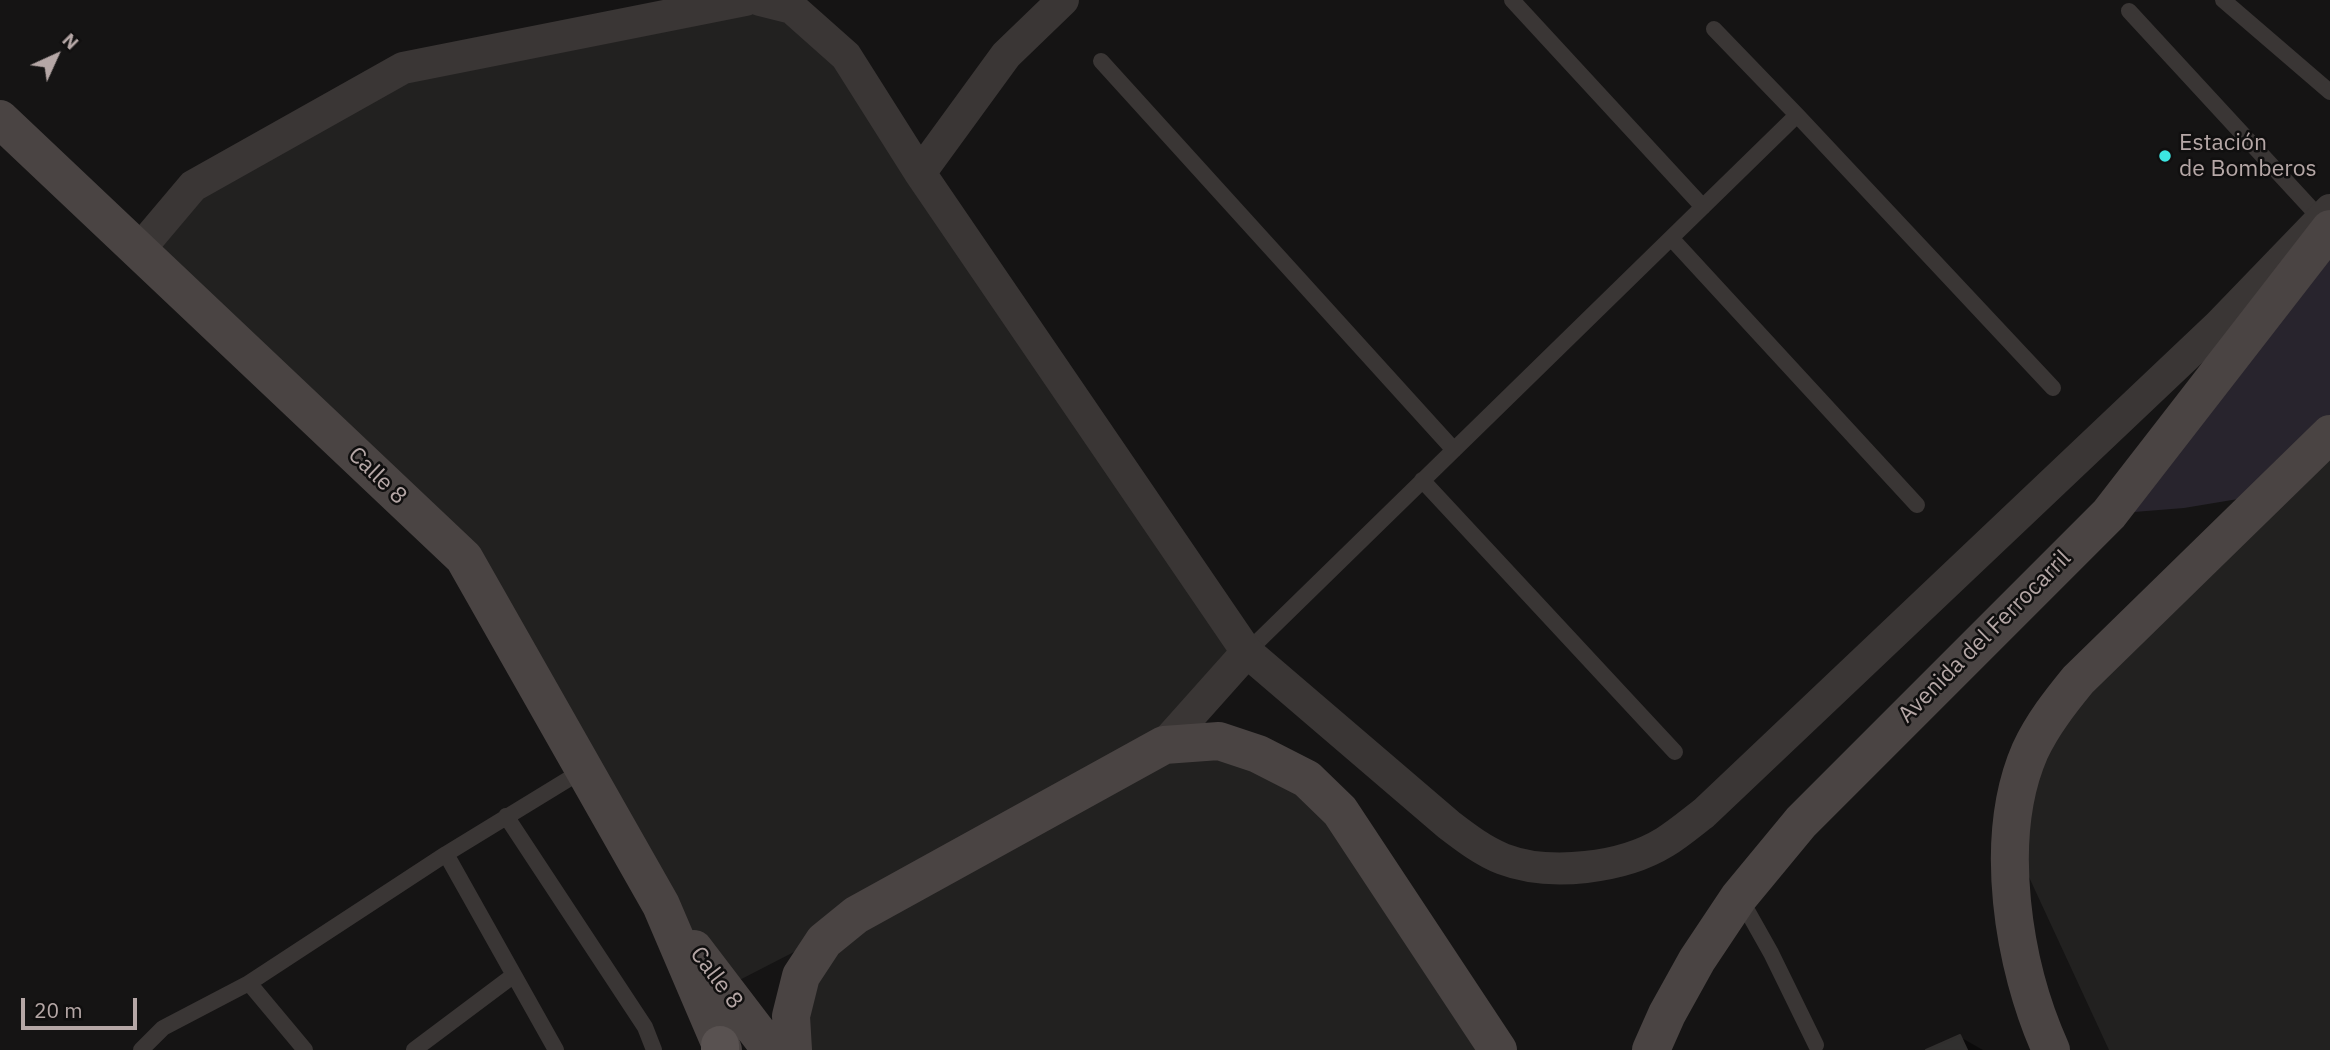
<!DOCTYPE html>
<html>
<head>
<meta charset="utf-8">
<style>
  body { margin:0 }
  #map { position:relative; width:2330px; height:1050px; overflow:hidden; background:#151414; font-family:"IBM Plex Sans",sans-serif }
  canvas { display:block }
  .north { position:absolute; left:21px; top:21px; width:70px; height:70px; -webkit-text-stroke:5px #100f0f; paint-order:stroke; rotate:45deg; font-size:19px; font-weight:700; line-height:28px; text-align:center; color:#b5a7a6 }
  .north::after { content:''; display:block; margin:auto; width:24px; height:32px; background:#b5a7a6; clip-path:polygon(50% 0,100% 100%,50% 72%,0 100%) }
  .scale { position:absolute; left:21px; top:998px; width:116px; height:32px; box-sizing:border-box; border:4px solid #b5a7a6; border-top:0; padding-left:9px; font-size:21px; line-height:24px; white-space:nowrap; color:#b5a7a6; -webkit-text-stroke:5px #100f0f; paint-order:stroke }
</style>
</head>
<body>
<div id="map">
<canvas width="2330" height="1050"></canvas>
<div class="north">N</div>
<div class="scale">20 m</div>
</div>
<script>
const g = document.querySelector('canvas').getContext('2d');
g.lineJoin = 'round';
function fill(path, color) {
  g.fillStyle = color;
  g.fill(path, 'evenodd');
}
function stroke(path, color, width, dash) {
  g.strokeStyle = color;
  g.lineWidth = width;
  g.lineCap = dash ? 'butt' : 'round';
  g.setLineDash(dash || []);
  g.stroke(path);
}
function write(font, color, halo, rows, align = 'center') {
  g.font = font + ' "IBM Plex Sans",sans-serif';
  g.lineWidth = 5;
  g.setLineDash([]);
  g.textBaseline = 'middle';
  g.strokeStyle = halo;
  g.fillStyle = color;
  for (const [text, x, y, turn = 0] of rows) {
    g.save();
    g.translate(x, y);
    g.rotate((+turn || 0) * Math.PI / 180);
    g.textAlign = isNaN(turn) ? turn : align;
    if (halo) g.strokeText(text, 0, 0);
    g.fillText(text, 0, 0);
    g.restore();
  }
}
fill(new Path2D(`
  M745,0L846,56L1247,652L1164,744L1307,780L1498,1050H793L791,1016L849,919L792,953L724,988L464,558L139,250L193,186L403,68Z
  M2330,434V1050H2109L2010,836L2030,752Z`), '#222120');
fill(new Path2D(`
  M2330,229V434L2268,494L2184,508L2109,514Z`), '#28242d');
fill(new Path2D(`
  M1960,1037L1983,1050H1930Z`), '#0007');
const building = new Path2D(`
  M1960,1035L1967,1050H1926Z`);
fill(building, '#31302f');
stroke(building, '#312f2e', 2);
stroke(new Path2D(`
  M1512,0L1703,207
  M2223,0L2330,92
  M2129,11L2320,218
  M1714,29L1797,115L2053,388
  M1101,61L1454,450
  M1797,115L1671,238L1917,505
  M1422,480L1675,752
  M1247,652L1671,238
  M506,816L645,1027L654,1050
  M446,854L556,1050
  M1740,898L1771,953L1816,1045
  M141,1050L163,1028L249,983
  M305,1050L249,983L446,854L585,769
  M414,1050L514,975`), '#3a3635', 16);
stroke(new Path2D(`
  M760,0L792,8L846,56L920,173L1247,652L1449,825C1466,838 1483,851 1503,859C1550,877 1623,868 1665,842C1678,834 1691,823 1704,813L2219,325L2330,210
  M920,173L1006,55L1063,0
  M139,250L193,186L403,68L745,0
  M1164,745L1247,652`), '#3a3635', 32);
stroke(new Path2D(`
  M0,119L464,558L661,905L723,1050
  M694,949L771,1050
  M793,1050L791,1016L801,976L824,941L856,915L1164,745L1219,741L1258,754L1307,779L1340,811L1498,1050
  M1651,1050L1667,1014L1697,960L1739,897L1801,822L2109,514L2330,229
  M2051,1050C2013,966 1992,838 2030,751C2042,725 2060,702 2078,680L2330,434`), '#4a4443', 38);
stroke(new Path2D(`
  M720,1050V1045`), '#595251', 38);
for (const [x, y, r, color] of [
  [2165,156,7,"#3ce6e3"]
]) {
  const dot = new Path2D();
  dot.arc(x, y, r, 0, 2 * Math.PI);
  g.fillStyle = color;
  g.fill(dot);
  stroke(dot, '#100f0f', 2.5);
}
write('23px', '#b5a7a6', '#100f0f', [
  ["Estación",2179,143],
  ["de Bomberos",2179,169]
], 'left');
write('23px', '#b5a7a6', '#100f0f', [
  ["Calle 8",377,476,44],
  ["Avenida del Ferrocarril",1985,637,-45],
  ["Calle 8",716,978,53]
]);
</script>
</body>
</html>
